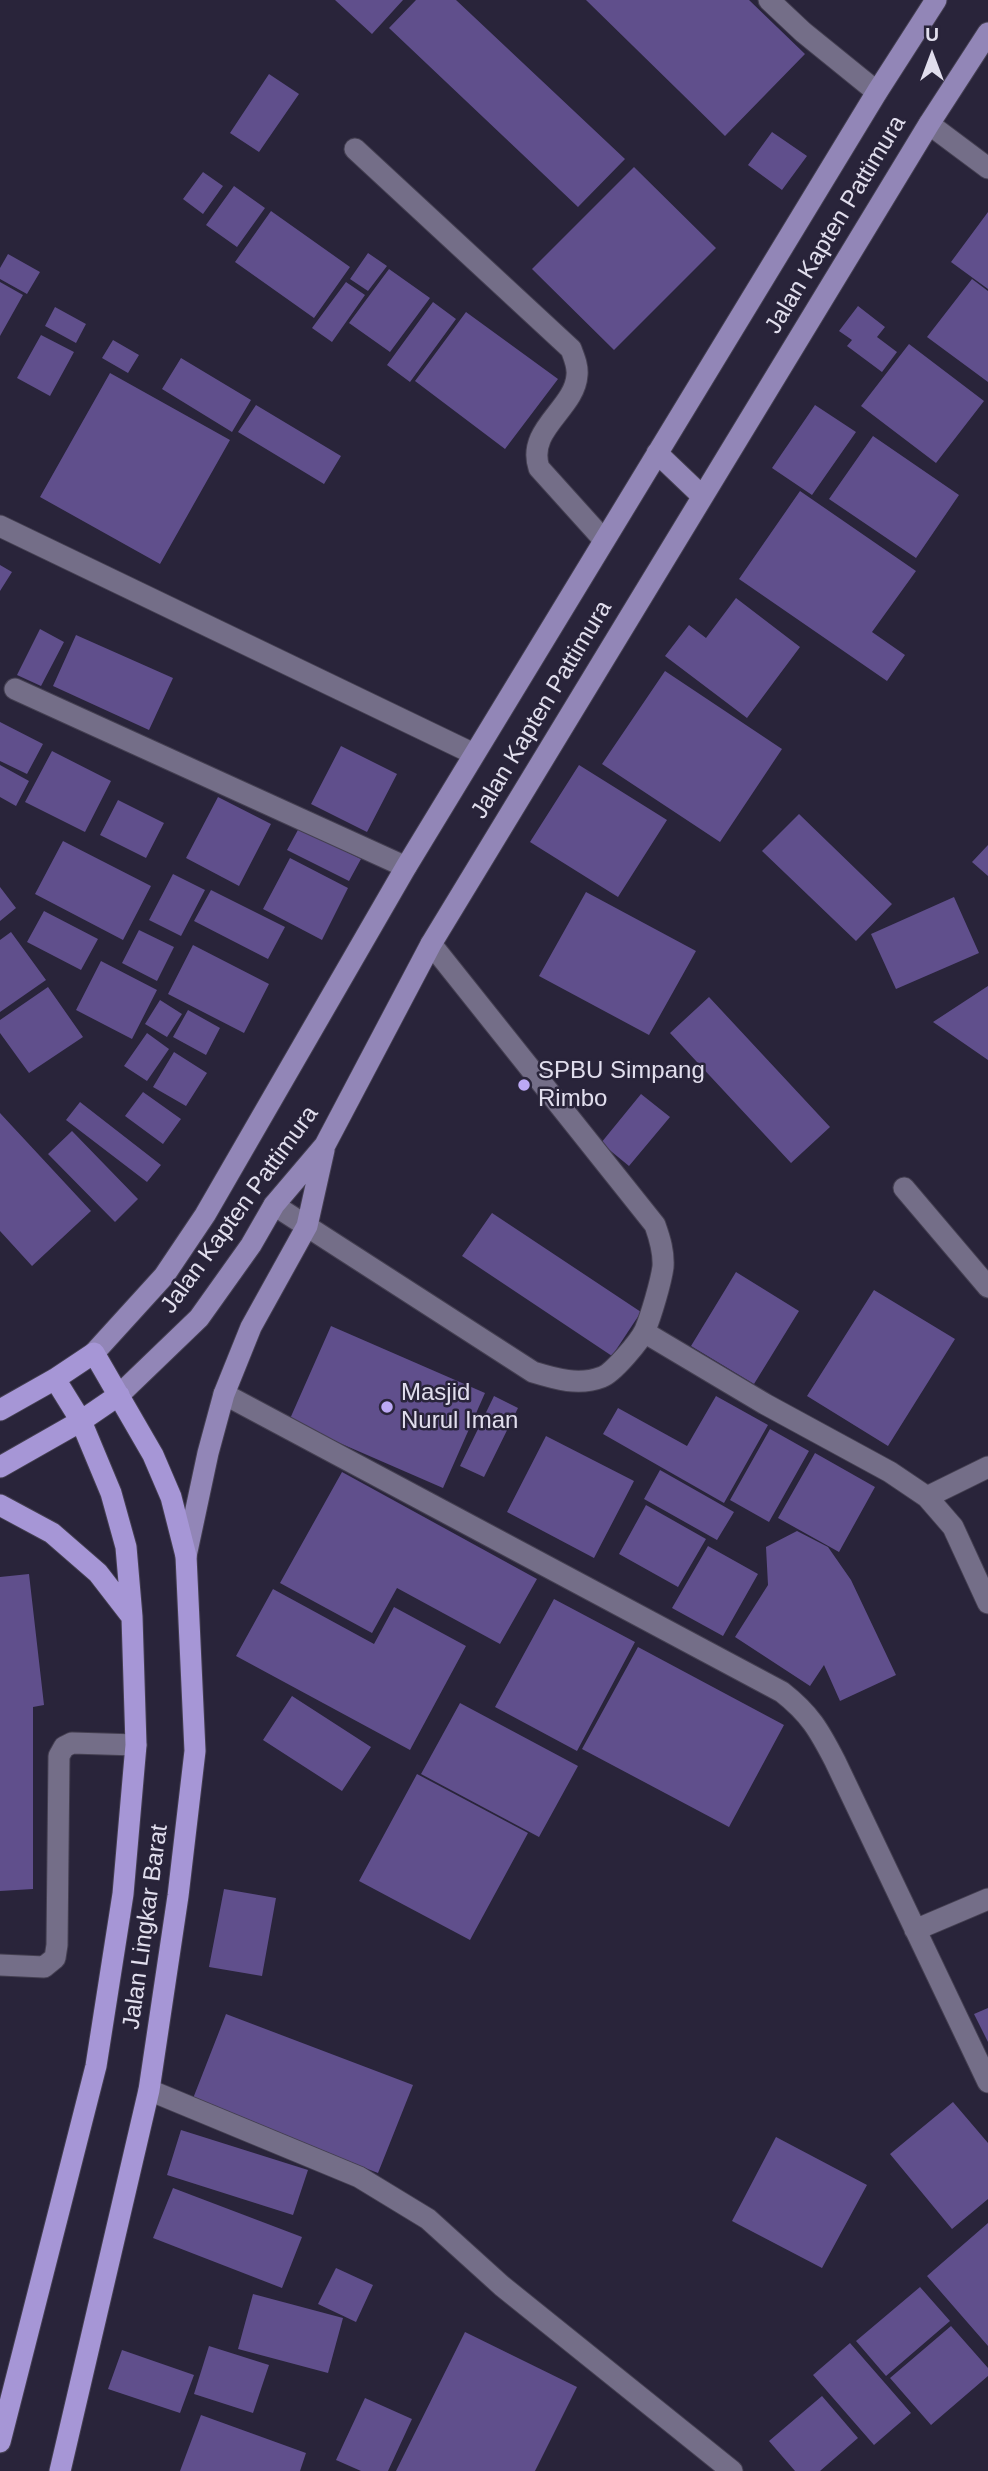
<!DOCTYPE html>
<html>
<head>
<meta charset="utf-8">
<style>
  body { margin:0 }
  #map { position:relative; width:988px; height:2471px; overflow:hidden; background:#29243a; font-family:Helvetica,sans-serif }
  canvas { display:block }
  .north { position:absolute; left:897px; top:21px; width:70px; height:70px; -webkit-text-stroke:5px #29243a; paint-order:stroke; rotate:0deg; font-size:19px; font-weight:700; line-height:28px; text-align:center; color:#e1deed }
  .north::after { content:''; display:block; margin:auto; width:24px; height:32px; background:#e1deed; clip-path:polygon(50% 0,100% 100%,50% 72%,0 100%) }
</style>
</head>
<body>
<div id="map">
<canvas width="988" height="2471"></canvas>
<div class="north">U</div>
</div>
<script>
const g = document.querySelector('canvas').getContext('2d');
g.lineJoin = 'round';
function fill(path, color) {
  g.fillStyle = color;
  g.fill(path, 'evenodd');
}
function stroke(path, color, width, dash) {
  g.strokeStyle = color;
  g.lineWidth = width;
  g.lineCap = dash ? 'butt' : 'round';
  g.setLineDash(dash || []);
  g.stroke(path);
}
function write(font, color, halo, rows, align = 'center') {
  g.font = font + ' Helvetica,sans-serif';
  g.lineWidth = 5;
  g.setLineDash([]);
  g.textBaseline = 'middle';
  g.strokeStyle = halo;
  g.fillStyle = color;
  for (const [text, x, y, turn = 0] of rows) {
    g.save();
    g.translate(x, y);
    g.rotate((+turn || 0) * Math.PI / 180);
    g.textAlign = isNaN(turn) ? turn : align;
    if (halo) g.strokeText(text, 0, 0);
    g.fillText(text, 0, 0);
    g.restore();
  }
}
fill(new Path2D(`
  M335,0H403L372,34Z
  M416,0H456L625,159L578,207L389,28Z
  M586,0H749L805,54L725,136Z
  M269,74L299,94L259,152L230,133Z
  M772,132L807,156L782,190L748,165Z
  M634,167L716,248L614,350L532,269Z
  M203,172L223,186L203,214L183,199Z
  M234,186L265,208L237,247L206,225Z
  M271,211L350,267L314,318L235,262Z
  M988,212V289L951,262Z
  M368,253L387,266L368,291L350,279Z
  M8,254L40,272L27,294L0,279V268Z
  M389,269L430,298L390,352L349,323Z
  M972,279L988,291V382L927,337Z
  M0,282L23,295L0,336Z
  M346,282L365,295L332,342L312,328Z
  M433,302L456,319L410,382L387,365Z
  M858,306L885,327L877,337L897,352L882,372L847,346L852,340L839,331Z
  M55,307L86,324L76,343L45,326Z
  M466,312L558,379L505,449L415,381Z
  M41,335L74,352L50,396L17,378Z
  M113,340L139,355L128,373L102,358Z
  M909,344L984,401L936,463L861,406Z
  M181,358L251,400L232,432L162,389Z
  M110,373L230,440L160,564L40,497Z
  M256,405L341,456L324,484L238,432Z
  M815,405L856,432L812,495L772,468Z
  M873,436L959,495L916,558L829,499Z
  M800,491L916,571L872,632L905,655L887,681L739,579Z
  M0,565L12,572L0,591Z
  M736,598L800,647L747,718L665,656L689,625L706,638Z
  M40,629L64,642L41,686L17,675Z
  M76,635L173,678L149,730L53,686Z
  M665,671L782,749L720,842L602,764Z
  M0,722L43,744L27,774L0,761Z
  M341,746L397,774L367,832L311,804Z
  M52,751L111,781L85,832L25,802Z
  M0,765L29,781L16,806L0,797Z
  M579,765L667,820L618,897L530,842Z
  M218,797L271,824L239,886L186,858Z
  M118,800L164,823L146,858L100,835Z
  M799,814L892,904L856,941L762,851Z
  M299,828L361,859L349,881L287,850Z
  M63,841L151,886L123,940L35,894Z
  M988,845V876L972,862Z
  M290,858L348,888L322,940L263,909Z
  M173,874L205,890L181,936L149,920Z
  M0,887L16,908L0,921Z
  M211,890L285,927L268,959L194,921Z
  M586,892L696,951L649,1035L539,976Z
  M954,897L979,953L896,989L871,934Z
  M44,911L98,939L81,970L27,942Z
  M139,930L174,947L157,981L122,963Z
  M11,932L46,980L0,1012V940Z
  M193,945L269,984L244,1033L168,994Z
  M101,961L157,990L132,1039L76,1010Z
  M988,986V1060L933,1022Z
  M48,987L83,1037L29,1073L0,1033V1020Z
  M709,997L830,1127L791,1163L670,1033Z
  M160,1000L182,1014L167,1037L145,1024Z
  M188,1010L220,1028L206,1055L173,1037Z
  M147,1033L169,1049L147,1081L124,1066Z
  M174,1052L207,1073L186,1106L153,1087Z
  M143,1092L181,1119L163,1144L125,1116Z
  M641,1094L670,1117L629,1166L601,1143Z
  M80,1102L161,1165L147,1182L66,1120Z
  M0,1113L91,1211L32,1266L0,1231Z
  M72,1131L138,1199L115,1222L48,1154Z
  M492,1213L641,1312L612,1356L462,1256Z
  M736,1272L799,1311L754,1384L691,1346Z
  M874,1290L955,1339L888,1446L807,1396Z
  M331,1326L485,1393L443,1488L289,1421Z
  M494,1396L518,1408L484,1477L460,1466Z
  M716,1396L768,1425L724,1503L603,1434L618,1408L687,1446Z
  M770,1429L809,1451L769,1522L730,1500Z
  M546,1436L634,1481L594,1558L507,1512Z
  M815,1453L875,1487L839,1552L778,1518Z
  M660,1470L734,1512L717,1540L644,1499Z
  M342,1472L537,1579L500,1644L397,1588L372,1633L280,1583Z
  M646,1505L706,1539L678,1587L619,1554Z
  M797,1531L828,1547L851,1580L896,1675L840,1701L824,1665L810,1686L735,1637L768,1585L766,1547Z
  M708,1546L758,1574L723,1636L672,1608Z
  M29,1574L44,1705L33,1707V1889L0,1891V1577Z
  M273,1589L374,1644L394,1607L466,1646L410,1750L236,1656Z
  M554,1599L635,1642L577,1751L495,1707Z
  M638,1647L784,1725L729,1827L582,1749Z
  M292,1696L371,1747L342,1791L263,1740Z
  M460,1703L578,1766L539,1837L421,1774Z
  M417,1774L528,1833L470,1940L359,1881Z
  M224,1889L276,1898L262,1976L209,1967Z
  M988,2008V2042L974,2014Z
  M226,2014L413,2085L378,2173L192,2101Z
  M953,2102L988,2143V2199L952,2229L890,2154Z
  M181,2130L308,2170L293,2215L167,2175Z
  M776,2137L867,2185L822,2268L732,2221Z
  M173,2188L302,2237L282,2288L153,2238Z
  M988,2223V2346L927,2276Z
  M336,2268L373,2285L356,2322L318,2304Z
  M920,2287L950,2321L886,2376L856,2341Z
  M253,2294L343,2318L328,2373L238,2349Z
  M951,2326L988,2368V2376L931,2425L890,2378Z
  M465,2332L577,2387L535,2471H396Z
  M850,2343L911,2413L874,2445L813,2375Z
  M209,2346L269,2365L253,2413L194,2394Z
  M122,2350L194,2375L180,2413L108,2389Z
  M822,2396L858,2438L820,2471H795L769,2441Z
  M365,2398L412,2419L388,2471H361L336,2460Z
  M201,2415L306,2453L300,2471H180Z`), '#604f8c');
const minor = new Path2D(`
  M769,0L803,32L877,92
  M929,124L988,168
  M355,149L571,349C574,357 578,366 577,375C575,409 526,429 539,468L603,539
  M0,526L474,754
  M15,689L406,867
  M904,1188L988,1287
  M274,1205L533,1372C556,1379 579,1386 602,1377C613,1373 640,1341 645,1330C651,1316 661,1282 663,1267C664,1252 660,1239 655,1225L431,944
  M644,1332L765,1404L890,1472L927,1497L953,1527L988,1603
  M224,1394L782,1692C810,1714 819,1730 835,1761L988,2082
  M927,1497L988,1467
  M915,1930L988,1899
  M0,1965L44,1967L55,1958L57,1945L59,1756L64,1747L72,1743L136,1745
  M149,2090L359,2177L428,2219L502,2286L732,2471`);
const major = new Path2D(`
  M657,453L702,496
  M94,1353L164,1276L205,1215L406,867L877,92L936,0
  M119,1395L199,1318L251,1245L274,1205L325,1145L431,944L929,124L988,33
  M186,1556L208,1453L224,1394L251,1327L307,1226L324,1150`);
const highway = new Path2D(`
  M0,1410L55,1379L94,1353L153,1455L171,1497L186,1556L195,1751L178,1896L149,2090L60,2471
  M0,1467L81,1421L119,1395
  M0,1505L52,1533L98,1573L132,1617
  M0,2442L96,2066L123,1894L136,1745L132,1617L126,1547L111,1493L81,1421L55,1379`);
stroke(minor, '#443f51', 23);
stroke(major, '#443f51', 23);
stroke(highway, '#443f51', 23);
stroke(minor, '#746e88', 21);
stroke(major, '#9286b7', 21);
stroke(highway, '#a696d6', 21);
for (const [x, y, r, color] of [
  [524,1085,7,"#bca9f5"],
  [387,1407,7,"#bca9f5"]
]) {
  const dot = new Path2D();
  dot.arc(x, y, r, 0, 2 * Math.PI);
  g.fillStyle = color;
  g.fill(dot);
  stroke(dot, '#29243a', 2.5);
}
write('24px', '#e1deed', '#29243a', [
  ["Jalan Kapten Pattimura",836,225,-59],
  ["Jalan Kapten Pattimura",542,710,-59],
  ["Jalan Kapten Pattimura",240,1210,-54],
  ["Jalan Lingkar Barat",146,1927,-82]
]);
write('24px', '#e1deed', '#29243a', [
  ["SPBU Simpang",538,1071],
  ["Rimbo",538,1099],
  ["Masjid",401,1393],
  ["Nurul Iman",401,1421]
], 'left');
</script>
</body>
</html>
